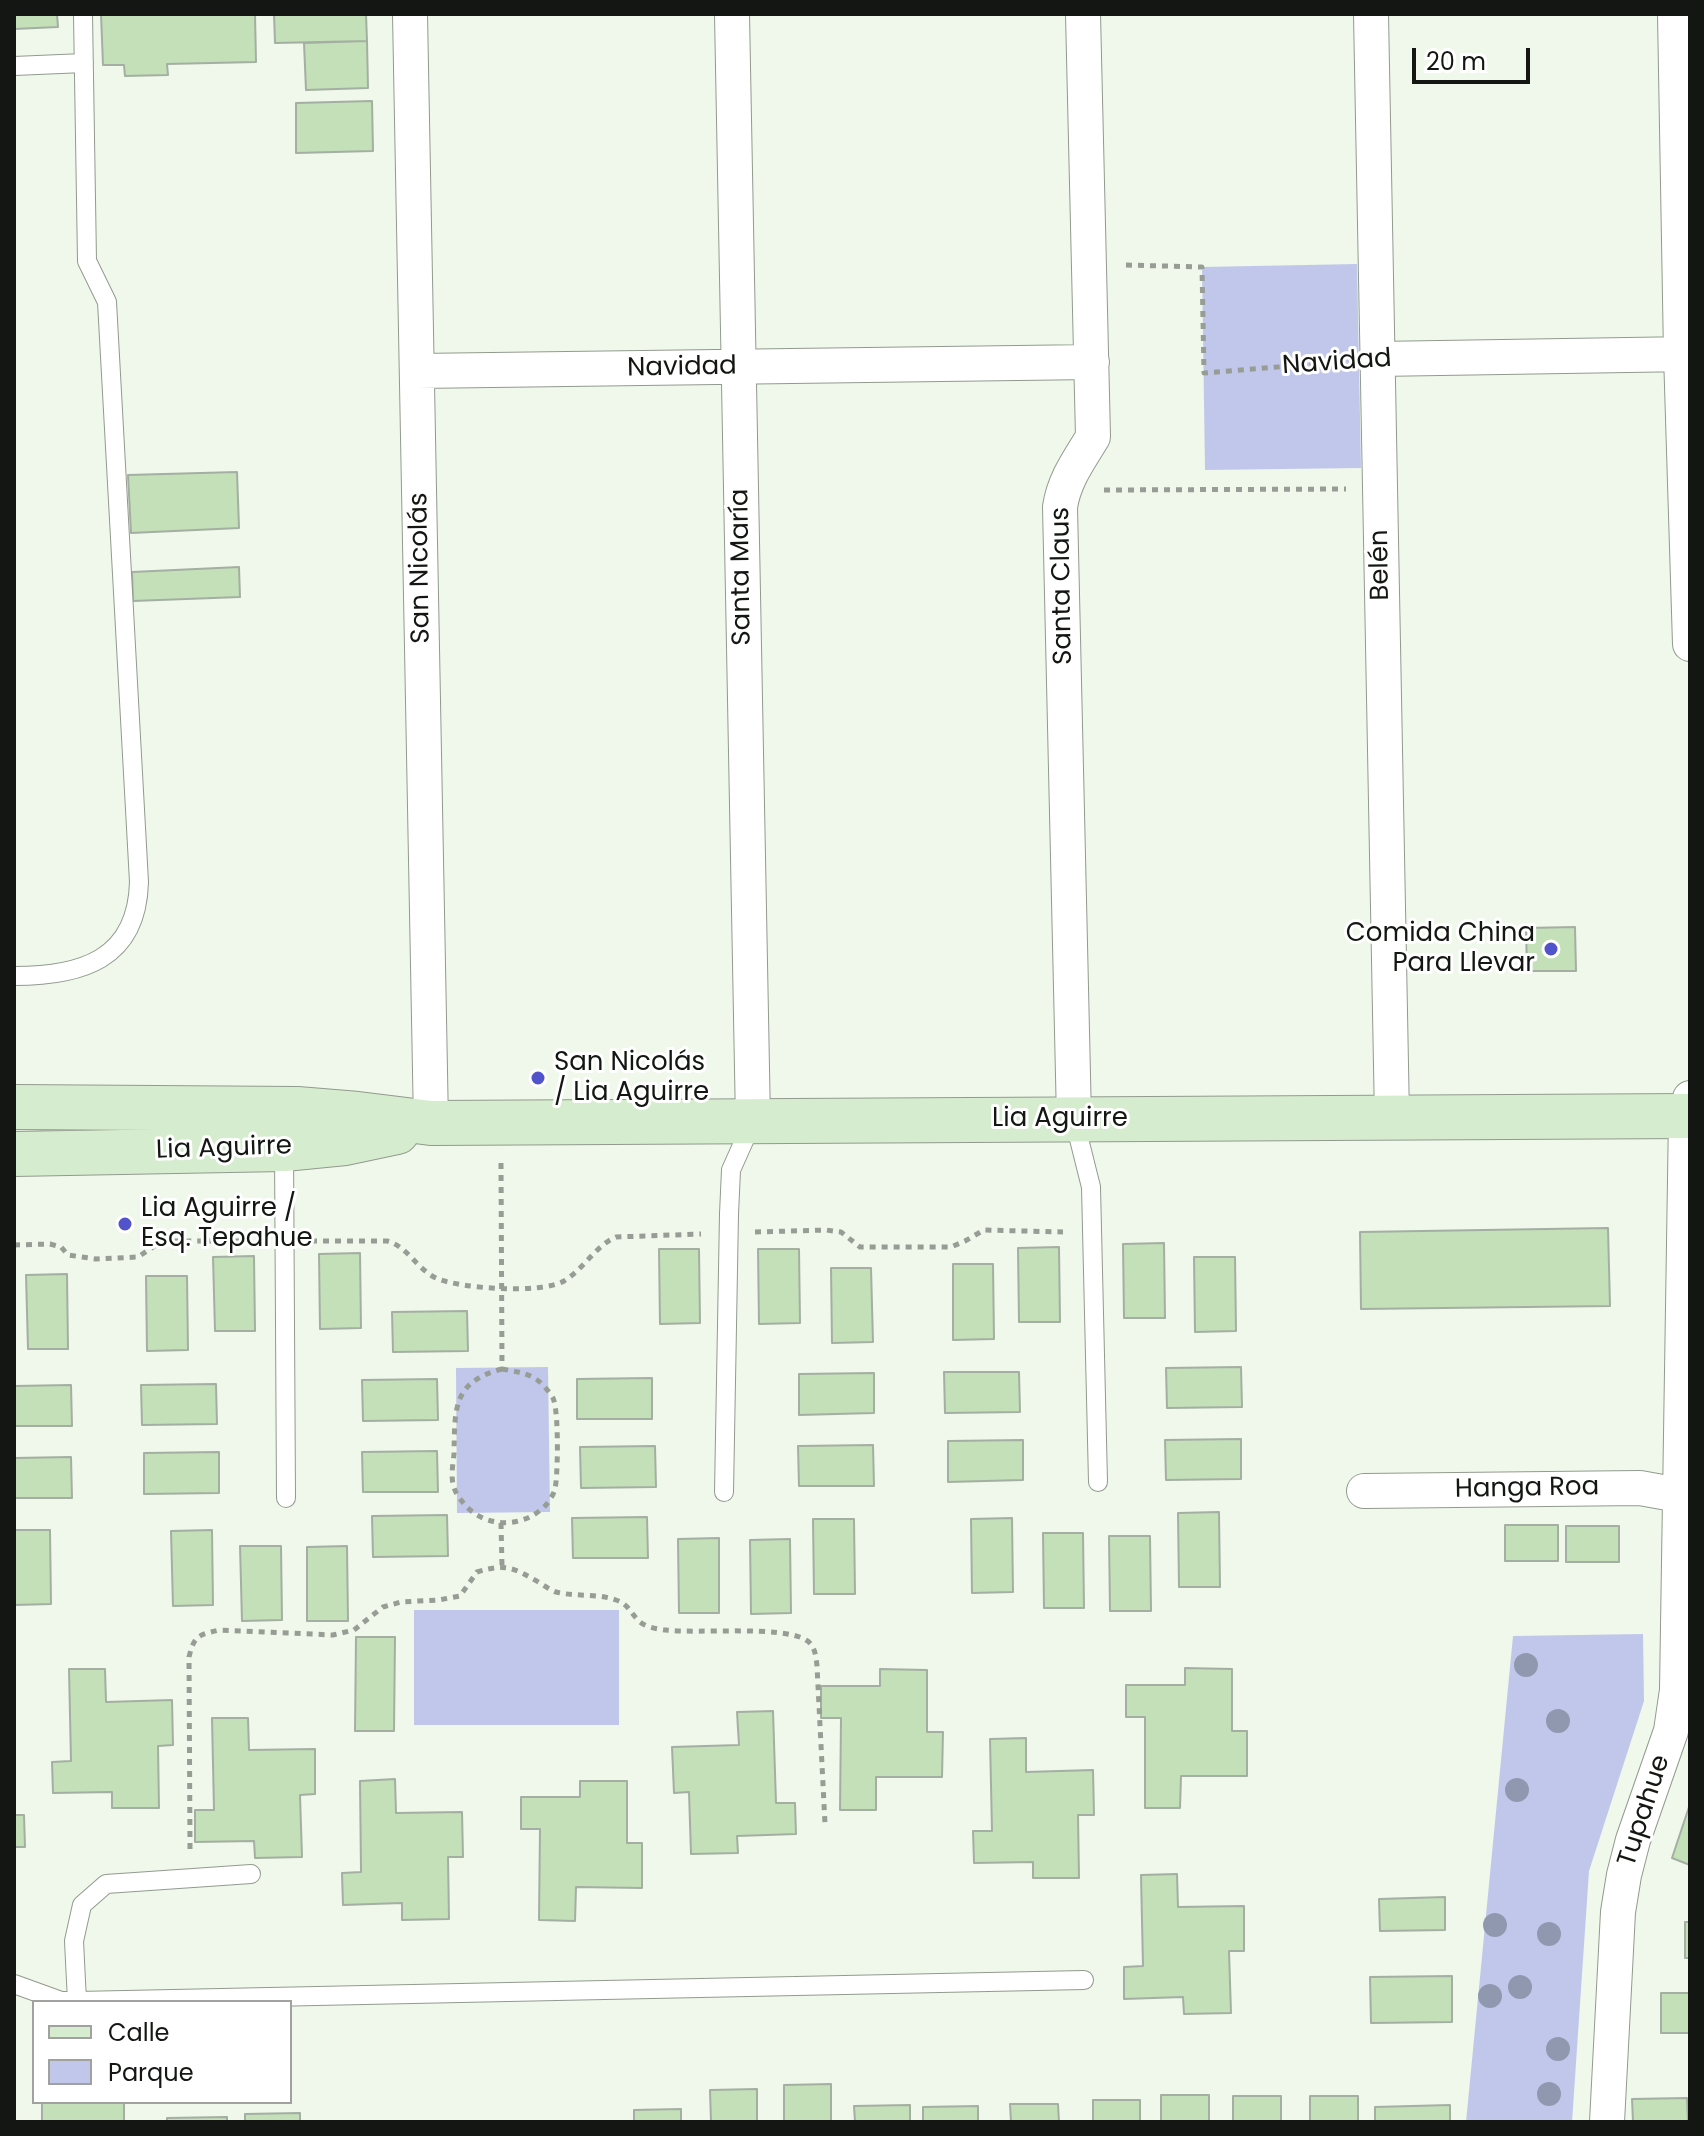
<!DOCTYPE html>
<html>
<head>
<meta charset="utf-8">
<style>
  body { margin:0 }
  #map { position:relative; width:1704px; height:2136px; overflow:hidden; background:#eff8eb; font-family:Poppins,sans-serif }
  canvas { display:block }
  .frame { position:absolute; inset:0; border:16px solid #131612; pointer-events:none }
  .legend { position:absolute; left:32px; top:2000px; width:260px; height:104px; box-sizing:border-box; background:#fff; border:2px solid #a1a2a0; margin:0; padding:10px 14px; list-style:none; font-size:24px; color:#131612 }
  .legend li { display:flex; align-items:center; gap:16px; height:40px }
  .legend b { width:40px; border:2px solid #a1a2a0 }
  .scale { position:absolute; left:1412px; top:48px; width:118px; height:36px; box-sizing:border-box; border:4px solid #131612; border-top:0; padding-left:10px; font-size:24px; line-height:28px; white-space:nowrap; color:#131612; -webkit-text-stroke:6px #fff; paint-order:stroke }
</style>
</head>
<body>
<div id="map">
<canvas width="1704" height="2136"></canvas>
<div class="frame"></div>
<ul class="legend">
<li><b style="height:10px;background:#d6ecce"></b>Calle</li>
<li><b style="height:22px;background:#c1c7eb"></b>Parque</li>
</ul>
<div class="scale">20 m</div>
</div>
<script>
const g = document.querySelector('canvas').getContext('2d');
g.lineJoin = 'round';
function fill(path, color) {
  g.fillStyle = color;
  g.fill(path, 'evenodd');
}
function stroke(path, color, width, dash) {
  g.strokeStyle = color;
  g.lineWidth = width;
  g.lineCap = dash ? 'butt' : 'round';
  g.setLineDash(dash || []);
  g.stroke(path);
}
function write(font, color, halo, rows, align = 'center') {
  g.font = font + ' Poppins,sans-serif';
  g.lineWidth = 6;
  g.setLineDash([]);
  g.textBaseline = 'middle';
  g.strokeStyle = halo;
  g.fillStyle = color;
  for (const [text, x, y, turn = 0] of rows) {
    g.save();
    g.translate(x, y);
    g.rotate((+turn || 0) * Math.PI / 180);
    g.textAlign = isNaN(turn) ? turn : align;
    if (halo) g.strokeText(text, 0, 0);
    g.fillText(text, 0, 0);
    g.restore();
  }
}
fill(new Path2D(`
  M1357,264L1361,468L1205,470L1202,267Z
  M548,1367L550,1512L457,1513L456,1368Z
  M414,1610H619V1725H414Z
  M1643,1634L1644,1701L1589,1871L1572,2122H1466L1513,1636Z`), '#c1c7eb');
const building = new Path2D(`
  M14,14H57L58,27L14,29Z
  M101,14H255L256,62L167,64L168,75L125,76L124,65H103Z
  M274,14H366L367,41L275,43Z
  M367,41L368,88L306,90L304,43Z
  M372,101L373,151L296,153V103Z
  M237,472L239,528L131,533L128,475Z
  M239,567L240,597L133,601L132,572Z
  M1575,927L1576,971H1527L1526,928Z
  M1608,1228L1610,1306L1361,1309L1360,1232Z
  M1164,1243L1165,1318H1124L1123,1244Z
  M1059,1247L1060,1322H1019L1018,1248Z
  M659,1249H699L700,1323L660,1324Z
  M758,1249H799L800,1323L759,1324Z
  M360,1253L361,1328L320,1329L319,1254Z
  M254,1256L255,1331H215L213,1257Z
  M1194,1257H1235L1236,1331L1195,1332Z
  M953,1264H993L994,1339L953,1340Z
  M831,1268H871L873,1342L832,1343Z
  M67,1274L68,1349H28L26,1275Z
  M146,1276H187L188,1350L147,1351Z
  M467,1311L468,1351L393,1352L392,1312Z
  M1241,1367L1242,1407L1167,1408L1166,1368Z
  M944,1372H1019L1020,1412L945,1413Z
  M874,1373V1413L799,1415V1374Z
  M652,1378V1419H577V1379Z
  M437,1379L438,1420L363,1421L362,1380Z
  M216,1384L217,1424L142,1425L141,1385Z
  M71,1385L72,1426H14V1386Z
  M1241,1439V1479L1166,1480L1165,1440Z
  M1023,1440V1480L948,1482V1441Z
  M873,1445L874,1486H799L798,1446Z
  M655,1446L656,1487L581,1488L580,1447Z
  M437,1451L438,1492H363L362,1452Z
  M219,1452V1493L144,1494V1453Z
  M71,1457L72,1498H14V1458Z
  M1219,1512L1220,1587H1179L1178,1513Z
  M447,1515L448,1556L373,1557L372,1516Z
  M647,1517L648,1558H573L572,1518Z
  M1012,1518L1013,1592L972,1593L971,1519Z
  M813,1519H854L855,1594H814Z
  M1505,1525H1558V1561H1505Z
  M1566,1526H1619V1562H1566Z
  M14,1530H50L51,1604L14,1605Z
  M212,1530L213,1605L173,1606L171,1531Z
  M1043,1533H1083L1084,1608H1044Z
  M1109,1536H1150L1151,1611H1110Z
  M719,1538V1613H679L678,1539Z
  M790,1539L791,1613L751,1614L750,1540Z
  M240,1546H281L282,1620L242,1621Z
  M347,1546L348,1621H307V1547Z
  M356,1637H395L394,1731H355Z
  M1185,1668L1232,1669V1731H1247V1776H1181L1180,1808H1145V1717H1126V1685H1185Z
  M69,1669H105L106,1702L172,1700L173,1745L158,1746L159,1808H112V1792L53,1793L52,1762L71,1761Z
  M880,1669L927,1670V1732H943L942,1777H876V1810H840L841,1718H821V1686H880Z
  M773,1711L776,1803H795L796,1834L737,1836L738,1853L691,1854L689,1792L674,1793L672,1747L739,1745L737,1712Z
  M212,1718H248L249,1750L315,1749V1794L300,1795L302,1857L255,1858L254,1841L195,1842V1810H214Z
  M1026,1738V1772L1093,1770L1094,1815H1078L1079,1878H1033V1862L974,1863L973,1831H992L990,1739Z
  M395,1779L396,1813L462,1812L463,1857H448L449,1919L402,1920V1903L343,1905L342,1873L361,1872L360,1781Z
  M580,1781H627V1843H642V1888L576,1887L575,1921L539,1920L540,1829H521V1797H580Z
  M1690,1804V1865L1672,1858Z
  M14,1815H24L25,1847H14Z
  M1177,1874L1178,1907L1244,1906V1951H1229L1231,2013L1184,2014L1183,1997L1124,1999V1967L1143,1966L1141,1875Z
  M1445,1897V1930L1380,1931L1379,1899Z
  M1685,1922H1690V1958H1685Z
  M1452,1976V2022L1371,2023L1370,1977Z
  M1661,1993H1690V2033H1661Z
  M831,2084V2122H784V2085Z
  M757,2089V2122H711L710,2090Z
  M1161,2095H1209V2122H1161Z
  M1233,2096H1281V2122H1233Z
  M1310,2096H1358V2122H1310Z
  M1687,2098L1688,2122H1633L1632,2099Z
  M1093,2100H1140V2122H1093Z
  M42,2102H124V2122H42Z
  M1010,2104H1058L1059,2122H1011Z
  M910,2105V2122H855L854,2106Z
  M1450,2105V2122H1375V2107Z
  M978,2106V2122H923V2107Z
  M681,2109V2122H634V2110Z
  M300,2113V2122H245V2114Z
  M227,2117V2122H167V2118Z`);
fill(building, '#c3e0b9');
stroke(building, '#a5aea2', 2);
const service = new Path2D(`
  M14,66L84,63
  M14,976C81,976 137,960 139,882L107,302L87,261L83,14
  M1074,1119L1091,1187L1098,1482
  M284,1149L286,1498
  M724,1492L729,1214L731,1170L752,1123
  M14,1984L61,2001H77L1084,1980
  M77,2001L74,1941L82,1905L106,1884L251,1874`);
const minor = new Path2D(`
  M410,14L431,1123
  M732,14L753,1121
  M1371,14L1392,1117
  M1675,14L1681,354L1690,644
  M1377,359L1690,354
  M417,371L1092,362
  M1074,1119L1060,507C1064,480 1079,460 1093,437L1083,14
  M1364,1491L1640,1488L1690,1497
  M1607,2122L1618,1912L1624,1875L1633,1840L1671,1731L1677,1690L1686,1116L1690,1098`);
const secondary = new Path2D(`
  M14,1107L297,1109L358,1114L431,1123L1690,1116
  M14,1154L284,1149L345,1143L397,1132`);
stroke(service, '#929a8f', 20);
stroke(minor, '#929a8f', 36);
stroke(secondary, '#929a8f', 46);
stroke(new Path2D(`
  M1126,265L1202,267L1204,373L1340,362
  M1104,490L1346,489
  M501,1163L502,1369
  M755,1232L826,1230L841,1232L860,1247H951L965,1241L984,1230L1063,1232
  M311,1241H387C407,1246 417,1269 436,1278C460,1289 541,1294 564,1281C584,1269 595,1246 616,1237L701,1234
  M14,1245L50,1244L61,1247L68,1255L96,1259L138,1257L159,1243L172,1241H257
  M502,1369C517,1372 531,1373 542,1384C545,1387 551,1394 553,1398C559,1411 558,1475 555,1489C554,1494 549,1501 546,1505C524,1528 487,1529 465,1505C460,1499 455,1493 453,1484C451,1475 453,1463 454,1454C455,1409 452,1382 502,1369Z
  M501,1523L502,1566
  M190,1849L189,1657C194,1636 198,1635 219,1630L333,1635L354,1630L383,1607L401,1602L438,1600L460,1596L477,1572C507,1563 514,1568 540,1583C545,1586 550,1590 556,1592C575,1597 597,1593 616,1600C628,1604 630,1612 638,1620C644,1627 657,1629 666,1630C698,1634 782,1625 806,1640C815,1645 816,1656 817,1666L825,1824`), '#979d94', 5, [6, 6]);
stroke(service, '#fff', 18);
stroke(minor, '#fff', 34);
stroke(secondary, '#d6ecce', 44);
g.fillStyle = '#9098b0';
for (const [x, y] of [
  [1526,1665],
  [1558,1721],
  [1517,1790],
  [1495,1925],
  [1549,1934],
  [1520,1987],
  [1490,1996],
  [1558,2049],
  [1549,2094]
]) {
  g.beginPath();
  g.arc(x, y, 12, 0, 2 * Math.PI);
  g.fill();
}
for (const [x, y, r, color] of [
  [1551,949,8,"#5153ca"],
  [538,1078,8,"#5153ca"],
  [125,1224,8,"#5153ca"]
]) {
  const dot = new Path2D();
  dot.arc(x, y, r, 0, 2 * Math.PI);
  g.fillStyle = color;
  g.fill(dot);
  stroke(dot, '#fff', 3);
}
write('26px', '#131612', '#fff', [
  ["Navidad",1337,363,-4],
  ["Navidad",682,368,-1],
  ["Belén",1381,565,-91],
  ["Santa María",742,567,-91],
  ["San Nicolás",421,568,-91],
  ["Santa Claus",1063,586,-91],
  ["Lia Aguirre",1060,1119],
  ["Lia Aguirre",224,1149,-2],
  ["Hanga Roa",1527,1489,-1],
  ["Tupahue",1645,1811,-72]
]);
write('26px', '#131612', '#fff', [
  ["Comida China",1535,934,"right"],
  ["Para Llevar",1535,964,"right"],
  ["San Nicolás",554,1063],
  ["/ Lia Aguirre",554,1093],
  ["Lia Aguirre /",141,1209],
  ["Esq. Tepahue",141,1239]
], 'left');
</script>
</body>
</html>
